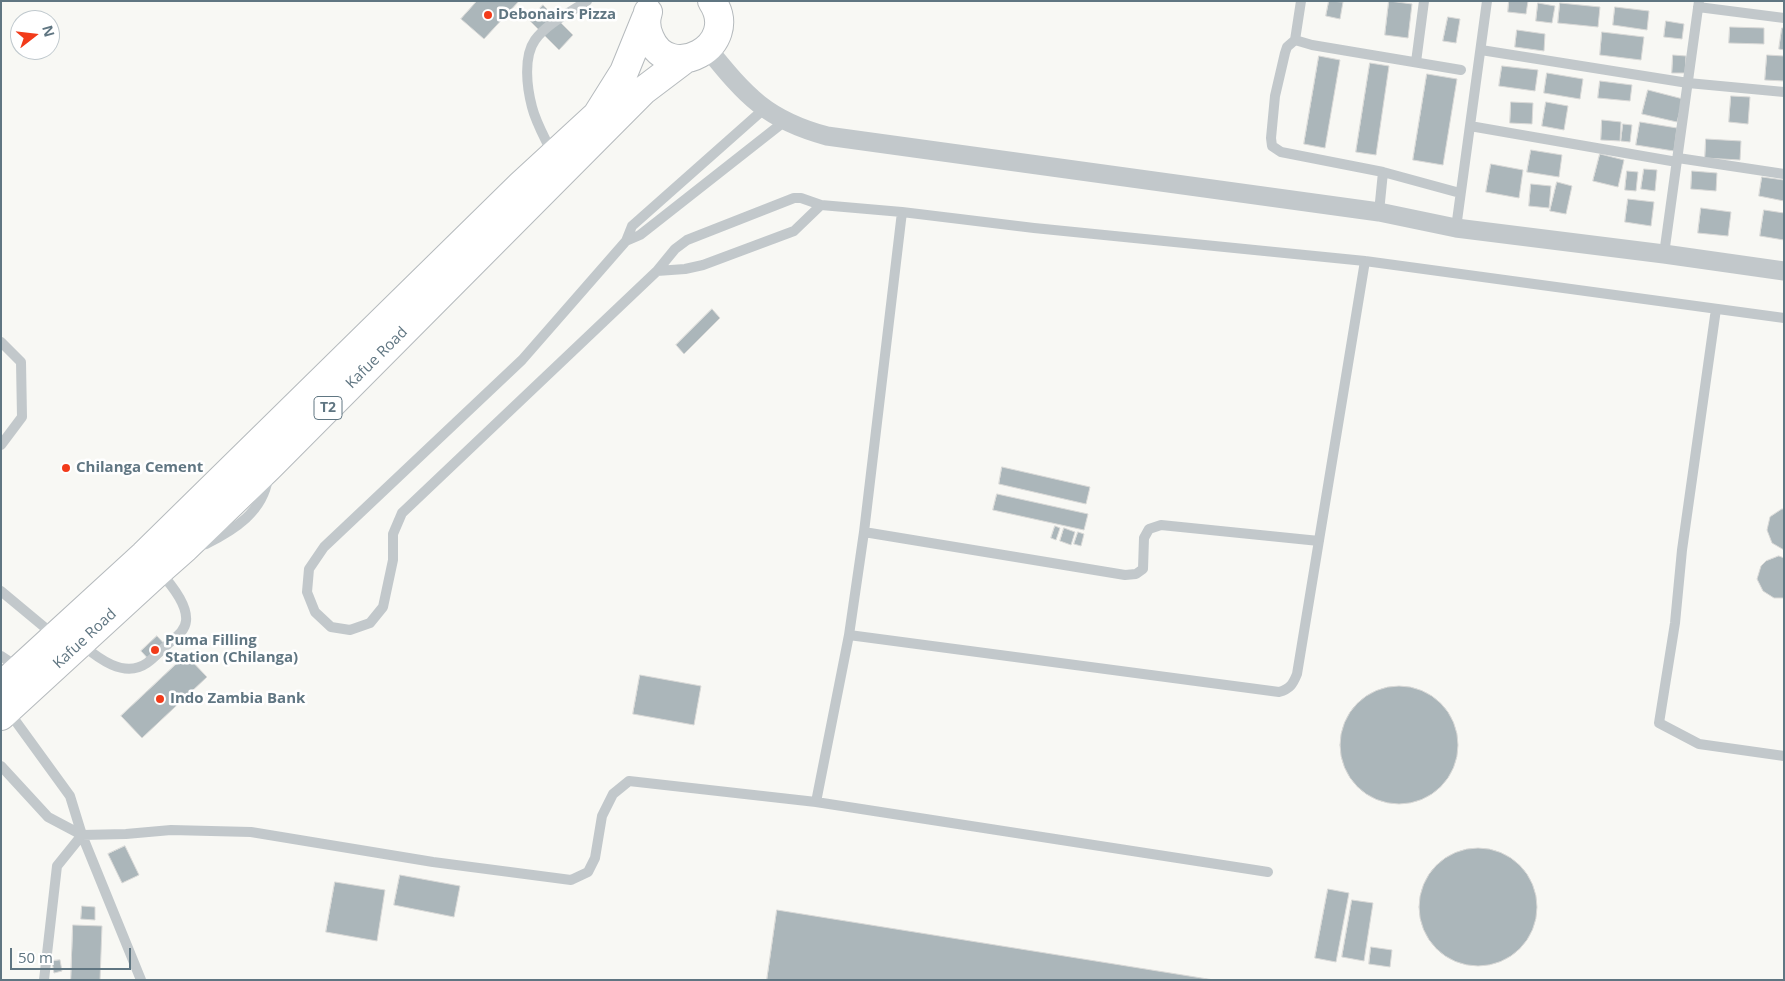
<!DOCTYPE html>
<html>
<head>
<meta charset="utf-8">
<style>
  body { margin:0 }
  #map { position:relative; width:1785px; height:981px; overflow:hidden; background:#f8f8f4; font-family:"Open Sans",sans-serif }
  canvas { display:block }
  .frame { position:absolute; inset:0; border:2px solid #607682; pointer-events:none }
  .north { position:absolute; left:10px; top:10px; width:50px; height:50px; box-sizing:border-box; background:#fff; border:1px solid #bfc8cd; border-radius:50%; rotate:74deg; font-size:14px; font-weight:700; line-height:20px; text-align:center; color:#607682 }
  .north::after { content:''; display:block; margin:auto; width:18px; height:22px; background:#f23b1a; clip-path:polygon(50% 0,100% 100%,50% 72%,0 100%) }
  .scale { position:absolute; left:10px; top:948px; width:121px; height:22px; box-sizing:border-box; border:2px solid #607682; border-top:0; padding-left:6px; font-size:15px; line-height:18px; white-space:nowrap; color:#607682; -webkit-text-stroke:4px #fff; paint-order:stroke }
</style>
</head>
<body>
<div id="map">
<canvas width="1785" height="981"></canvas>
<div class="frame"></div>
<div class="north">N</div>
<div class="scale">50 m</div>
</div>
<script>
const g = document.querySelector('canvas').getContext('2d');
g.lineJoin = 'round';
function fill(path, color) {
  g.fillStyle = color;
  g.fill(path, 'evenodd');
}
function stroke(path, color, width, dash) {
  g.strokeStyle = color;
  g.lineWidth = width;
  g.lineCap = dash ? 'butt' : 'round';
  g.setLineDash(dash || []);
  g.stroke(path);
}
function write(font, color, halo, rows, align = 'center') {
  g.font = font + ' "Open Sans",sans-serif';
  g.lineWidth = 5;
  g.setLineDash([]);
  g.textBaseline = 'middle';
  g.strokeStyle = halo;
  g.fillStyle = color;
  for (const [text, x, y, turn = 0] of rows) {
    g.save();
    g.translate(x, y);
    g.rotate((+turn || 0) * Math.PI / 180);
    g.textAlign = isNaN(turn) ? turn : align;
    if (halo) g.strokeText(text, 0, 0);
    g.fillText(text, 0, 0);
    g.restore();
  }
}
const building = new Path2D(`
  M477,1H519L484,39L461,19Z
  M1329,1L1343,2L1340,19L1326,16Z
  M1389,1L1412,4L1408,38L1385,35Z
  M1509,1H1528L1526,14L1508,12Z
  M1538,3L1555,6L1552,23L1536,21Z
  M1560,3L1600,7L1598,27L1558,23Z
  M543,5L573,35L559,50L529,20Z
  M1615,7L1649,11L1647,30L1613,25Z
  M1448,17L1460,19L1456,43L1443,41Z
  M1666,21L1684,24L1682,39L1664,37Z
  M1730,27L1764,28V44L1729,43Z
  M1782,28H1784V50L1779,49Z
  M1517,30L1545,34L1544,51L1515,47Z
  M1602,32L1644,37L1641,60L1600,55Z
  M1673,55L1686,56L1685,73H1672Z
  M1767,55L1784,56V81L1765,80Z
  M1319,56L1340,60L1325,148L1304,144Z
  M1370,63L1389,66L1376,155L1356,152Z
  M1502,66L1538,70L1535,91L1499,86Z
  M1547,73L1583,79L1580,99L1544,93Z
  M1427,74L1457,79L1443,165L1413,160Z
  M1600,81L1632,85L1630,101L1598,98Z
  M1648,90L1683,99L1677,122L1642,114Z
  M1731,96L1750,97L1748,124L1729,122Z
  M1511,102L1533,103L1532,124L1510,123Z
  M1546,102L1568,106L1564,130L1542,126Z
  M1602,120L1621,122L1620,141L1601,140Z
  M1640,122L1677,128L1674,151L1636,145Z
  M1623,124L1632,125L1630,142L1621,141Z
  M1706,139L1741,141L1740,160L1705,158Z
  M1531,150L1562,155L1559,177L1527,172Z
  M1600,154L1624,160L1618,187L1593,181Z
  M1491,164L1523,170L1519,198L1486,192Z
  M1644,169L1657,170L1655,191L1641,189Z
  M1627,171L1638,172L1636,191L1625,190Z
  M1692,171L1717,173L1716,191L1691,189Z
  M1762,177L1784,180V201L1759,196Z
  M1557,182L1572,186L1566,214L1550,211Z
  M1531,184L1551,186L1549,208L1529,206Z
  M1628,199L1654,202L1651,226L1625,222Z
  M1701,208L1731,212L1728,236L1698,233Z
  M1764,210L1784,213V240L1760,236Z
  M712,309L720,318L684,354L676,345Z
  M1002,467L1090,487L1086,504L999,484Z
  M997,494L1088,514L1084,530L993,510Z
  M1782,509H1784V550L1772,543L1767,530L1770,517Z
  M1055,526L1060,528L1056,540L1051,538Z
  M1064,528L1075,532L1071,545L1060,541Z
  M1078,532L1084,534L1081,546L1074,544Z
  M1779,556L1784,558V598H1774L1763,591L1757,579L1761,566L1766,561Z
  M157,636L169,649L153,664L141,651Z
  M186,655L207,677L142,738L121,716Z
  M640,675L701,686L694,725L633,714Z
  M1340 745a59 59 0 1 1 118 0a59 59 0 1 1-118 0Z
  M125,846L139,875L122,883L108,854Z
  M1419 907a59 59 0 1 1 118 0a59 59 0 1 1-118 0Z
  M400,875L460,886L454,917L394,905Z
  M335,882L385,890L377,941L326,932Z
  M1328,889L1349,893L1336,962L1315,958Z
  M1352,900L1373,903L1364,961L1342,957Z
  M82,906L95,907V920L81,919Z
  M777,910L1214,980H767Z
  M73,925L102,926L100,980H71Z
  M1371,947L1392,950L1390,967L1369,964Z
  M60,960L62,971L54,973L52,961Z`);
fill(building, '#abb6ba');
stroke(building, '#d9d9d7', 1);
const trunk = new Path2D(`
  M648,12C645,21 646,30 650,38C669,84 742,46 712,1
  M1,686L144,555L522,184L597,115L624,72L646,18
  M1,716L159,571L185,548L269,467L644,90L685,59`);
stroke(trunk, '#b5babd', 30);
stroke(new Path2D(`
  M1301,1L1295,40L1287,47L1285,53L1275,96L1271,138L1272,146L1281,152L1383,172L1460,193
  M1698,7L1784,18
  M1295,40L1312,45L1461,70
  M1481,50L1688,83L1784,92
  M1416,62L1424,1
  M764,109L632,226L626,241L522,360L324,547L309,569L307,592L315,612L331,627L350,630L370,623L383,607L393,560V534L402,513L657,271L675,249L687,240L794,198H801L821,205L902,212L1034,228L1365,261L1784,318
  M1470,126L1677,162
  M552,153C545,138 536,123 532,107C527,88 523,57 535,40C547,23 571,12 587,1
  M1678,158L1784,174
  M1379,212L1383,172
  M1456,228L1487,1
  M626,241L640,235L785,121
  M1664,254L1699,1
  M657,271L685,269L703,265L794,231L821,205
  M1716,309L1682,550L1675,623L1659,723L1699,744L1784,756
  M1,342L21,362L22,417L1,445
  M864,532L1125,575L1136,574L1143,569L1144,538L1149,529L1161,525L1319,541
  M201,545L206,544C234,530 263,512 268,478
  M1,591L55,636
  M849,635L1279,692C1290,689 1293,684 1297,674L1365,261
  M81,644C98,658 124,679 147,663C154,658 160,651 167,645C174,638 185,632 186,621C188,604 170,583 159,571
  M1,656L19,668
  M9,712L70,796L82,835L141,980
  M1,766L48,817L82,835L126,834L171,830L251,832L433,862L571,880L588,872L595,858L602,816L613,794L629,781L816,802L849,635L864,532L902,212
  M816,802L1268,872
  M44,980L57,866L82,835`), '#c2c8cb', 10);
stroke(new Path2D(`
  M708,49C746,96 767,120 827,136L1379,212L1456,228L1664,254L1784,271`), '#c2c8cb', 19);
stroke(trunk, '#fff', 28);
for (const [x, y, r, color] of [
  [488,15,5,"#f23b1a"],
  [66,468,5,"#f23b1a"],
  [155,650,5,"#f23b1a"],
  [160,699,5,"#f23b1a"]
]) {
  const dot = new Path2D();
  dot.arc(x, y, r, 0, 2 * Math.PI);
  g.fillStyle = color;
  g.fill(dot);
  stroke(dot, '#fff', 2);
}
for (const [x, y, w] of [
  [328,408,28]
]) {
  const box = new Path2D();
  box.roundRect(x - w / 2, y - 11.5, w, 23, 4);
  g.fillStyle = '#fff';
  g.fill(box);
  stroke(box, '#607682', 1);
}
write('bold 14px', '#607682', null, [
  ["T2",328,408]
]);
write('bold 15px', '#607682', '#fff', [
  ["Debonairs Pizza",498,15],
  ["Chilanga Cement",76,468],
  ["Puma Filling",165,641],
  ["Station (Chilanga)",165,658],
  ["Indo Zambia Bank",170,699]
], 'left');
write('15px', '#607682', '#fff', [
  ["Kafue Road",377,358,-45],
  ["Kafue Road",85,639,-43]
]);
</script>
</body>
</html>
